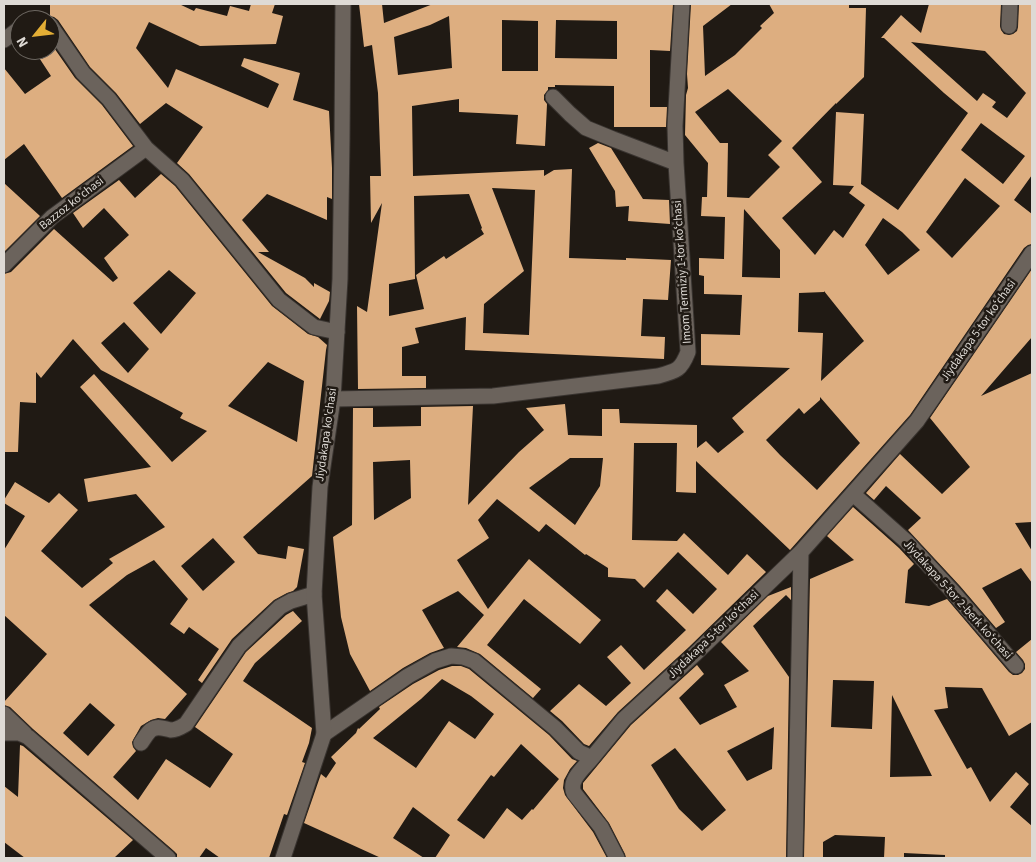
<!DOCTYPE html>
<html>
<head>
<meta charset="utf-8">
<style>
  body { margin:0 }
  #map { position:relative; width:1036px; height:862px; overflow:hidden; background:#201a14; font-family:"Source Sans 3",sans-serif }
  canvas { display:block }
  .frame { position:absolute; inset:0; border:5px solid #dedad5; pointer-events:none }
  .north { position:absolute; left:10px; top:10px; width:50px; height:50px; box-sizing:border-box; background:#201a14; border:1px solid #6c6761; border-radius:50%; rotate:241deg; font-size:14px; font-weight:700; line-height:20px; text-align:center; color:#dedad5 }
  .north::after { content:''; display:block; margin:auto; width:18px; height:22px; background:#e3ae35; clip-path:polygon(50% 0,100% 100%,50% 72%,0 100%) }
</style>
</head>
<body>
<div id="map">
<canvas width="1036" height="862"></canvas>
<div class="frame"></div>
<div class="north">N</div>
</div>
<script>
const g = document.querySelector('canvas').getContext('2d');
g.lineJoin = 'round';
function fill(path, color) {
  g.fillStyle = color;
  g.fill(path, 'evenodd');
}
function stroke(path, color, width, dash) {
  g.strokeStyle = color;
  g.lineWidth = width;
  g.lineCap = dash ? 'butt' : 'round';
  g.setLineDash(dash || []);
  g.stroke(path);
}
function write(font, color, halo, rows, align = 'center') {
  g.font = font + ' "Source Sans 3",sans-serif';
  g.lineWidth = 5;
  g.setLineDash([]);
  g.textBaseline = 'middle';
  g.strokeStyle = halo;
  g.fillStyle = color;
  for (const [text, x, y, turn = 0] of rows) {
    g.save();
    g.translate(x, y);
    g.rotate((+turn || 0) * Math.PI / 180);
    g.textAlign = isNaN(turn) ? turn : align;
    if (halo) g.strokeText(text, 0, 0);
    g.fillText(text, 0, 0);
    g.restore();
  }
}
fill(new Path2D(`
  M50,4H179L194,11L196,8L227,16L230,6L249,11L251,4H275L272,13L283,16L276,44L200,46L149,22L136,48L168,88L176,69L268,108L279,84L241,66L244,58L300,73L293,100L329,111L332,168V199L327,197V220L267,194L242,220L269,252H258L305,278L314,287V283L330,292L329,301L320,319L286,293L189,174L177,163L203,127L166,103L140,124L116,93L90,67L58,20L54,17L50,16Z
  M359,4H382L384,23L433,4H673L670,51L650,50V107H667L666,127H614V86L555,85V87H548V90L544,95V100L547,104L545,146L516,144L518,115L459,112V99L412,106L413,176L544,170V176L554,170L572,169L569,258L626,260V258L671,260L668,300L643,299L641,336L665,337L664,359L465,350L466,317L415,328L419,343L402,347V376H426V388L358,389L357,306L367,312L382,203L371,223L370,176H381L378,93L372,45L364,47ZM449,16L452,68L398,75L394,37L430,25ZM502,20L538,21V71H502ZM556,20L617,21V59L555,58ZM492,188L535,190L529,335L483,333L484,304L524,271ZM469,194L482,228L481,229L484,234L446,259L444,256L416,275L424,309L389,316V284L415,279L414,196Z
  M691,4H732L703,26L705,76L735,55L762,28L760,26L774,13L769,4H849V8H866L864,77L836,104V103L792,148L822,182L782,218L815,255L834,230L843,238L865,205L849,193L854,186L833,185L836,112L864,114L861,184L898,210L968,113L944,93L884,38H881L901,15L921,33L929,4H1001L1000,26L1001,30L1004,34L1009,35L1013,34L1017,31L1018,27L1019,4H1032V175L1014,200L1032,214V244L1028,245L1024,248L910,415L790,550L696,461V493L676,492L677,443H634L632,540L677,541L684,533L728,575L747,554L766,572L689,647L618,712L589,746L584,744L562,721L550,711L579,684L606,706L631,683L607,657L621,645L644,670L686,630L656,601L667,589L693,614L717,589L678,552L644,588L635,579L608,577V568L586,554L585,555L546,524L539,532L497,499L478,520L489,538L457,560L488,609L529,559L601,620L580,644L524,599L487,645L541,689L533,698L480,654L466,648L457,647L484,615L458,591L422,610L444,648L430,653L403,668L370,691L350,654L341,617L333,537L352,525L353,408H373V427L421,426V407L473,406L468,505L519,452L544,430L526,408L565,404L568,435L602,436V409H619L620,423L697,425V448L706,441L718,453L744,432L732,418L790,368L701,365V334L740,335L742,295L704,294V276L699,275V258L724,259L725,217L701,216L702,197H707L708,163L685,135L686,95L688,88L687,74ZM911,42L985,51L1026,93L1007,118L992,107L996,102L983,93L977,101ZM728,89L782,141L768,155L780,167L749,198L727,197L728,143H720L695,112ZM981,123L1025,156L1003,184L961,150ZM965,178L1000,206L952,258L926,232ZM744,209L780,250V278L742,277ZM883,218L902,232L920,250L888,275L865,245ZM824,291L864,341L821,381L823,333L798,332L799,293L824,292ZM820,397L860,443L817,490L780,455L766,440L799,408L804,414L820,400ZM570,458H603L600,486L575,525L529,488ZM410,460L411,498L374,520L373,462Z
  M50,42L75,78L102,105L133,146L62,198L24,144L4,160V68L25,94L51,76L34,50H50Z
  M598,143L611,148L643,199L669,200L670,224L628,221L629,206L616,207L615,191L589,148Z
  M161,174L175,186L272,306L308,334L318,337L327,345L326,350L312,476L243,537L258,554L286,559L288,546L304,549L297,587L293,591L287,593L274,600L232,639L202,683L198,680L219,649L189,627L184,634L170,624L188,599L154,560L127,575L89,605L187,694L165,719L158,718L151,720L141,726L132,742L133,747L136,751L113,777L138,800L166,759L210,788L233,754L195,727L246,652L286,615L293,611L302,621L255,663L243,681L312,728L309,743L302,762L305,763L287,815L284,814L269,858H220L206,848L199,858H177V854L174,851L33,729L10,707L4,705V702L47,654L4,615V550L25,516L4,503V500L15,482L49,503L59,493L78,510L41,551L82,588L113,563L109,559L165,527L136,494L88,502L84,479L151,467L80,387L94,374L172,462L207,431L180,418L183,413L101,370L73,339L41,378L36,372V403L20,402L18,452H4V274L11,272L54,229L113,282L118,278L104,258L129,235L104,208L83,228L73,213L119,180L135,198ZM169,270L196,293L161,334L133,303ZM124,322L149,349L128,373L101,343ZM268,362L304,381L297,442L228,406ZM213,538L235,562L203,591L181,566ZM90,703L115,725L88,756L63,733Z
  M4,183L40,216L4,252Z
  M1032,269V337L981,396L1032,373V522L1015,523L1032,551V583L1021,568L982,588L1005,622L996,628L960,586L908,530L921,518L886,486L874,500L866,493L900,454L942,494L970,467L930,418Z
  M853,507L899,548L914,564L908,570L905,603L929,606L947,599L1009,672L1013,675H1018L1022,673L1025,669V664L1023,660L1016,652L1032,639V722L1009,736L982,688L945,687L948,708L934,710L967,769L971,767L990,802L1016,772L1029,784L1010,807L1032,826V858H945V855L904,853V858H884L885,837L835,835L823,842V858H804L810,579L854,560L827,536ZM833,680L874,681L872,729L831,727ZM892,695L932,776L890,777Z
  M791,587V600L786,595L753,626L789,677L786,858H626L625,854L609,823L583,789V783L631,725L697,665L704,674L679,698L700,725L737,707L724,685L749,671L721,642L768,596ZM774,727L772,769L747,781L727,751ZM675,748L726,810L702,831L679,809L651,765Z
  M452,666H461L469,669L549,735L572,759L577,761L570,769L564,780L563,788L565,795L593,832L607,858H435L450,835L413,807L393,838L424,858H381L304,823L321,774L326,778L336,763L331,757L356,733L358,728L359,729L380,709L379,707L413,684L439,670ZM442,679L471,696L494,714L475,739L449,721L416,768L373,738L421,699ZM521,744L559,779L533,810L532,809L522,820L507,808L484,839L457,820L491,775L494,777Z
  M20,745L23,746L133,840L114,858H25L4,842V786L18,797Z`), '#ddae80');
const minor = new Path2D(`
  M35,20L39,19L42,20
  M50,25L83,73L109,99L146,148L182,180L279,300L314,327L337,332
  M1009,26L1010,4
  M4,40L20,28
  M553,97L570,114L586,128L613,139L676,163
  M4,265L52,217L146,148
  M333,399L493,396L658,376C677,371 681,370 688,352L676,163L675,126L682,4
  M853,494L906,541L953,592L1016,666
  M4,714L25,734
  M4,733H19L28,737L168,858
  M324,734L408,676L435,661L451,656L463,657L474,661L555,728L579,752L592,758L624,719L695,654L801,552L917,421L1032,253
  M141,743C144,739 147,733 151,730C158,725 164,729 171,730C177,730 181,727 186,724L239,646L280,607L291,601L314,594
  M592,758C584,768 568,780 574,793L601,827L617,858
  M795,858L801,552`);
const tertiary = new Path2D(`
  M283,858L324,734L314,594L320,487L333,399L340,279L342,139L343,4`);
stroke(minor, '#393430', 17);
stroke(tertiary, '#393430', 17);
stroke(minor, '#6b635c', 15);
stroke(tertiary, '#6b635c', 15);
write('12px', '#dedad5', '#201a14', [
  ["Bazzoz koʻchasi",72,204,-38],
  ["Imom Termiziy 1-tor koʻchasi",683,272,-94],
  ["Jiydakapa 5-tor koʻchasi",979,331,-55],
  ["Jiydakapa ko'chasi",327,435,-82],
  ["Jiydakapa 5-tor 2-berk koʻchasi",957,600,48],
  ["Jiydakapa 5-tor koʻchasi",714,635,-44]
]);
</script>
</body>
</html>
